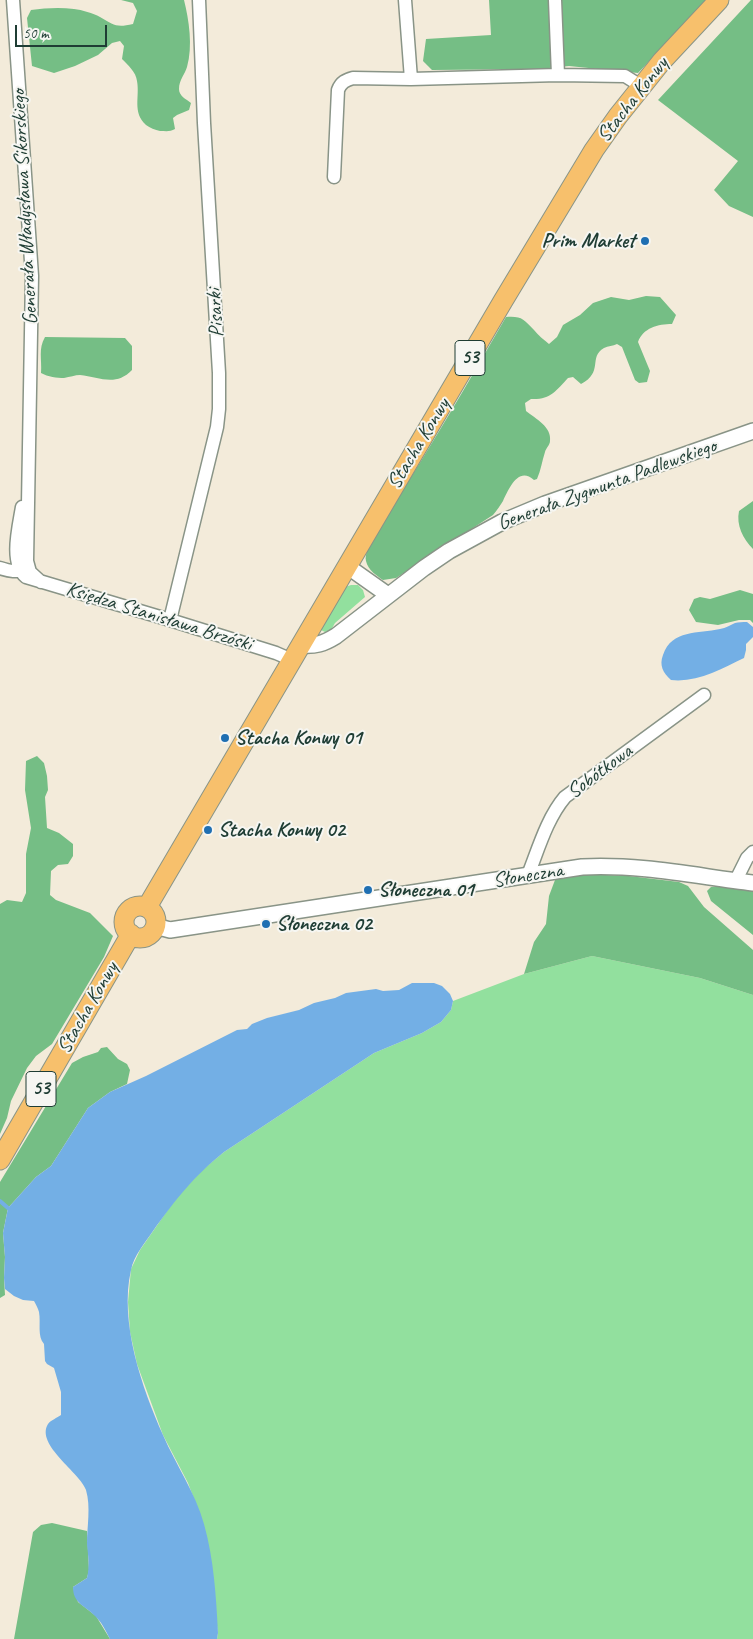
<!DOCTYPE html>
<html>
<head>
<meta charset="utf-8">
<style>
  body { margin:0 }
  #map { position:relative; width:753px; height:1639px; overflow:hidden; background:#f3ebda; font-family:Caveat,sans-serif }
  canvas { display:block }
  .scale { position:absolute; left:15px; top:25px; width:92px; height:22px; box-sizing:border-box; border:2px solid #1f3d34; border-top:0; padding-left:6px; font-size:15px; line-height:18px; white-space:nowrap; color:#1f3d34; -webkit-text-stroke:4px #f6f6f2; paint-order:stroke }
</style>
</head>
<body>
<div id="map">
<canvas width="753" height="1639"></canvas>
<div class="scale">50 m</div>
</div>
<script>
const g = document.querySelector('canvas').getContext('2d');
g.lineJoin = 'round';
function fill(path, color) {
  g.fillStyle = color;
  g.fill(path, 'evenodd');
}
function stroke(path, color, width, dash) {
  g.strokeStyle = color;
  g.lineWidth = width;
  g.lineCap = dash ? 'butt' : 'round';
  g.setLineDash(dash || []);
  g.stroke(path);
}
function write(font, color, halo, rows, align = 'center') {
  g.font = font + ' Caveat,sans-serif';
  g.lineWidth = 4;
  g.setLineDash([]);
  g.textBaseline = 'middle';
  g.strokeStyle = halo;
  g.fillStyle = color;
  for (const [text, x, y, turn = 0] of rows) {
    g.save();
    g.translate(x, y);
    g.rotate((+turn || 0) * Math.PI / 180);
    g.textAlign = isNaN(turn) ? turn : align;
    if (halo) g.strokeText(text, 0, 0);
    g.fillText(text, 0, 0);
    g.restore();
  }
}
fill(new Path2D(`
  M351,585H358L363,590L365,597L335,623L331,630L325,632L321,630V626L345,587Z
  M592,956L700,978L753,995V1639H217L218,1633L203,1523L188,1483L163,1435L137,1364L130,1332L128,1302L131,1269L140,1250L176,1198L201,1171L224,1152L374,1053L422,1033L441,1022L451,1010L453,1001L524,974Z`), '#92e09e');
fill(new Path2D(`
  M121,0H184C189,20 193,46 187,67C185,74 179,80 179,89C179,96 186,99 191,103L189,110L177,115L173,118L175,129C170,132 166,131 160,131C155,130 150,128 146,125C132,112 140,97 137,81C136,72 128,65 122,59L124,46L120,41L112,43L98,55L75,66L54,73L32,66L27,18L31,10C45,8 60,7 74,9C82,10 93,13 100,17C114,25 116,28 133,24L137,11L133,3Z
  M489,0H707L638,73L569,66L539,69L432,70L423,61L426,39L491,35Z
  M751,0H753V217L729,206L714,190L738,161L658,100Z
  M646,296L660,297L676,315L672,324C658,324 643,328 638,342L650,371L647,382L639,383L635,380L622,347L617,344C613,346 608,346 604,348C588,357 604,372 581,384L573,377L568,378C556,391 550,400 531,399L525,403L526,411C536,419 552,427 550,441C550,445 546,448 545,452C542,461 541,470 537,479L534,480C518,466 509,489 503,501C500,506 497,510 493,515L396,578L383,580C377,576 368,570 366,561C363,549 385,517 392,507C432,445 469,381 506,317C522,316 523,319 534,330C538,335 544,340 549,344L557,337L563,325L580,315L593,303L611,297L629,300Z
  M45,337L125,338L132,346V370C116,387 99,377 80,375C75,375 70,377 64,378C57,378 48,377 41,373C42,359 38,349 45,337Z
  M753,501V549C743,539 736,525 739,511Z
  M740,590L753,594V623L750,620H739L718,625L696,622L689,610L694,599L700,597L710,599Z
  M37,756L44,763L47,776L48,790L45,797L47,828L59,833L73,844V856L68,864L58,865L51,871L50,895L56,900L90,913L113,936L104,957L52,1044L36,1056L27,1068L11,1101L7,1118L0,1134V904L7,900L22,902L26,893V854L31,828L25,790L26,761Z
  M582,874L629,876L679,882L688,886L704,907L753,950V995L700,978L592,956L524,974L534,942L546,924L549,896L555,880L570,876Z
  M721,886L753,890V935L711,901L707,891L711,887Z
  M107,1047L118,1059L127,1064L130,1070L127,1084L110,1092L88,1108L51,1166L36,1177L8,1208L3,1233L5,1257L4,1278L5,1295L0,1298V1182L72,1063L83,1057L98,1052L101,1048Z
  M52,1523L87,1531L89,1570L87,1578L73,1587L78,1602L96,1616L110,1639H14L33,1532L41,1525Z`), '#75be85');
fill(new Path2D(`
  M747,622L753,627V637L746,644V650L744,658C721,669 697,683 671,680C663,673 659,665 663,655C672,629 698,634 720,629C726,628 730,625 735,623C738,622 743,622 747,622Z
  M412,983H434L442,986L450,994L453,1001L451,1010L441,1022L422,1033L374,1053L224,1152C193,1177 176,1199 153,1231C145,1243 134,1255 131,1270C119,1322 142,1388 163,1435C176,1465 195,1492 204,1524C214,1560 216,1596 218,1633L217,1639H110C106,1631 101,1621 94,1615C84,1605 73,1603 73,1587L87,1578C90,1566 88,1555 87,1544C87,1526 91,1507 86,1490C81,1473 35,1445 48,1424C51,1420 57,1418 61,1415V1392L54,1368L47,1364L45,1361L44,1344C37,1336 41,1323 39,1312C38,1308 36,1305 34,1301L23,1300L14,1296L5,1289L4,1278L5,1257L3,1233L8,1208L36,1177L51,1166L88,1108L110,1092L146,1076L237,1030L247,1029L252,1024L267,1018L299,1010L314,1003L335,998L346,993L376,989L383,991L399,990Z`), '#73afe5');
stroke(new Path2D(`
  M0,1201L8,1208`), '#73afe5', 4);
const minor = new Path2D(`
  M13,0L32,276L27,561L30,572L41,582
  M405,0L411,79
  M555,0L558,75
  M334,177L338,90C341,82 346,80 353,78L411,79L558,75L625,76L641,86
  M22,507C19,526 9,563 26,577L170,620L276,653L292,660
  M0,568C9,571 17,573 26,568
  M170,620L217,427L219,409V373L204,123L199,0
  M528,875C538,850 547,818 565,797L704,695
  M736,880L747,858L753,852`);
const tertiary = new Path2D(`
  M347,566L388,595
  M301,645C316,646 323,644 336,636L424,568L449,551L502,522L545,504L753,431
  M155,926L170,930L582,867C641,864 695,876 753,883`);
const primary = new Path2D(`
  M124 922a16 16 0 1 1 32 0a16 16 0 1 1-32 0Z
  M147,907L503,301L594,150L618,116L662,61L719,0
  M0,1160L131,934`);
stroke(minor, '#899487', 15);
stroke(tertiary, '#899487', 18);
stroke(primary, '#899487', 21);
stroke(minor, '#fff', 12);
stroke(tertiary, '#fff', 15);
stroke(primary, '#f7c06c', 19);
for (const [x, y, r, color] of [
  [645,241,5,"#1f6fb2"],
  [225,738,5,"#1f6fb2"],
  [208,830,5,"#1f6fb2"],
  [368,890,5,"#1f6fb2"],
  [266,924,5,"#1f6fb2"]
]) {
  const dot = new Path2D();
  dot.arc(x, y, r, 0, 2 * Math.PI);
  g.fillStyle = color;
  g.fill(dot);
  stroke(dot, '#f6f6f2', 2);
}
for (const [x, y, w] of [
  [470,358,30],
  [41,1089,30]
]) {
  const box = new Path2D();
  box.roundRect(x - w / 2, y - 17.5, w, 35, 4);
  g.fillStyle = '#f6f6f2';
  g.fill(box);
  stroke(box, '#1f3d34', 1);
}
write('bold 20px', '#1f3d34', null, [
  ["53",470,358],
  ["53",41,1089]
]);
write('21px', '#1f3d34', '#f6f6f2', [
  ["Stacha Konwy",633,100,-52],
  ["Generała Władysława Sikorskiego",25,207,-93],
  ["Pisarki",216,313,-93],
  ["Stacha Konwy",419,444,-59],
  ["Generała Zygmunta Padlewskiego",607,485,-20],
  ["Księdza Stanisława Brzóski",159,617,17],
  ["Sobótkowa",600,772,-37],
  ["Słoneczna",528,876,-9],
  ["Stacha Konwy",88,1008,-60]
]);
write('bold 21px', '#1f3d34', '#f6f6f2', [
  ["Prim Market",635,241,"right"],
  ["Stacha Konwy 01",235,738],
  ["Stacha Konwy 02",218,830],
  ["Słoneczna 01",378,890],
  ["Słoneczna 02",276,924]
], 'left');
</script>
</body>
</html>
